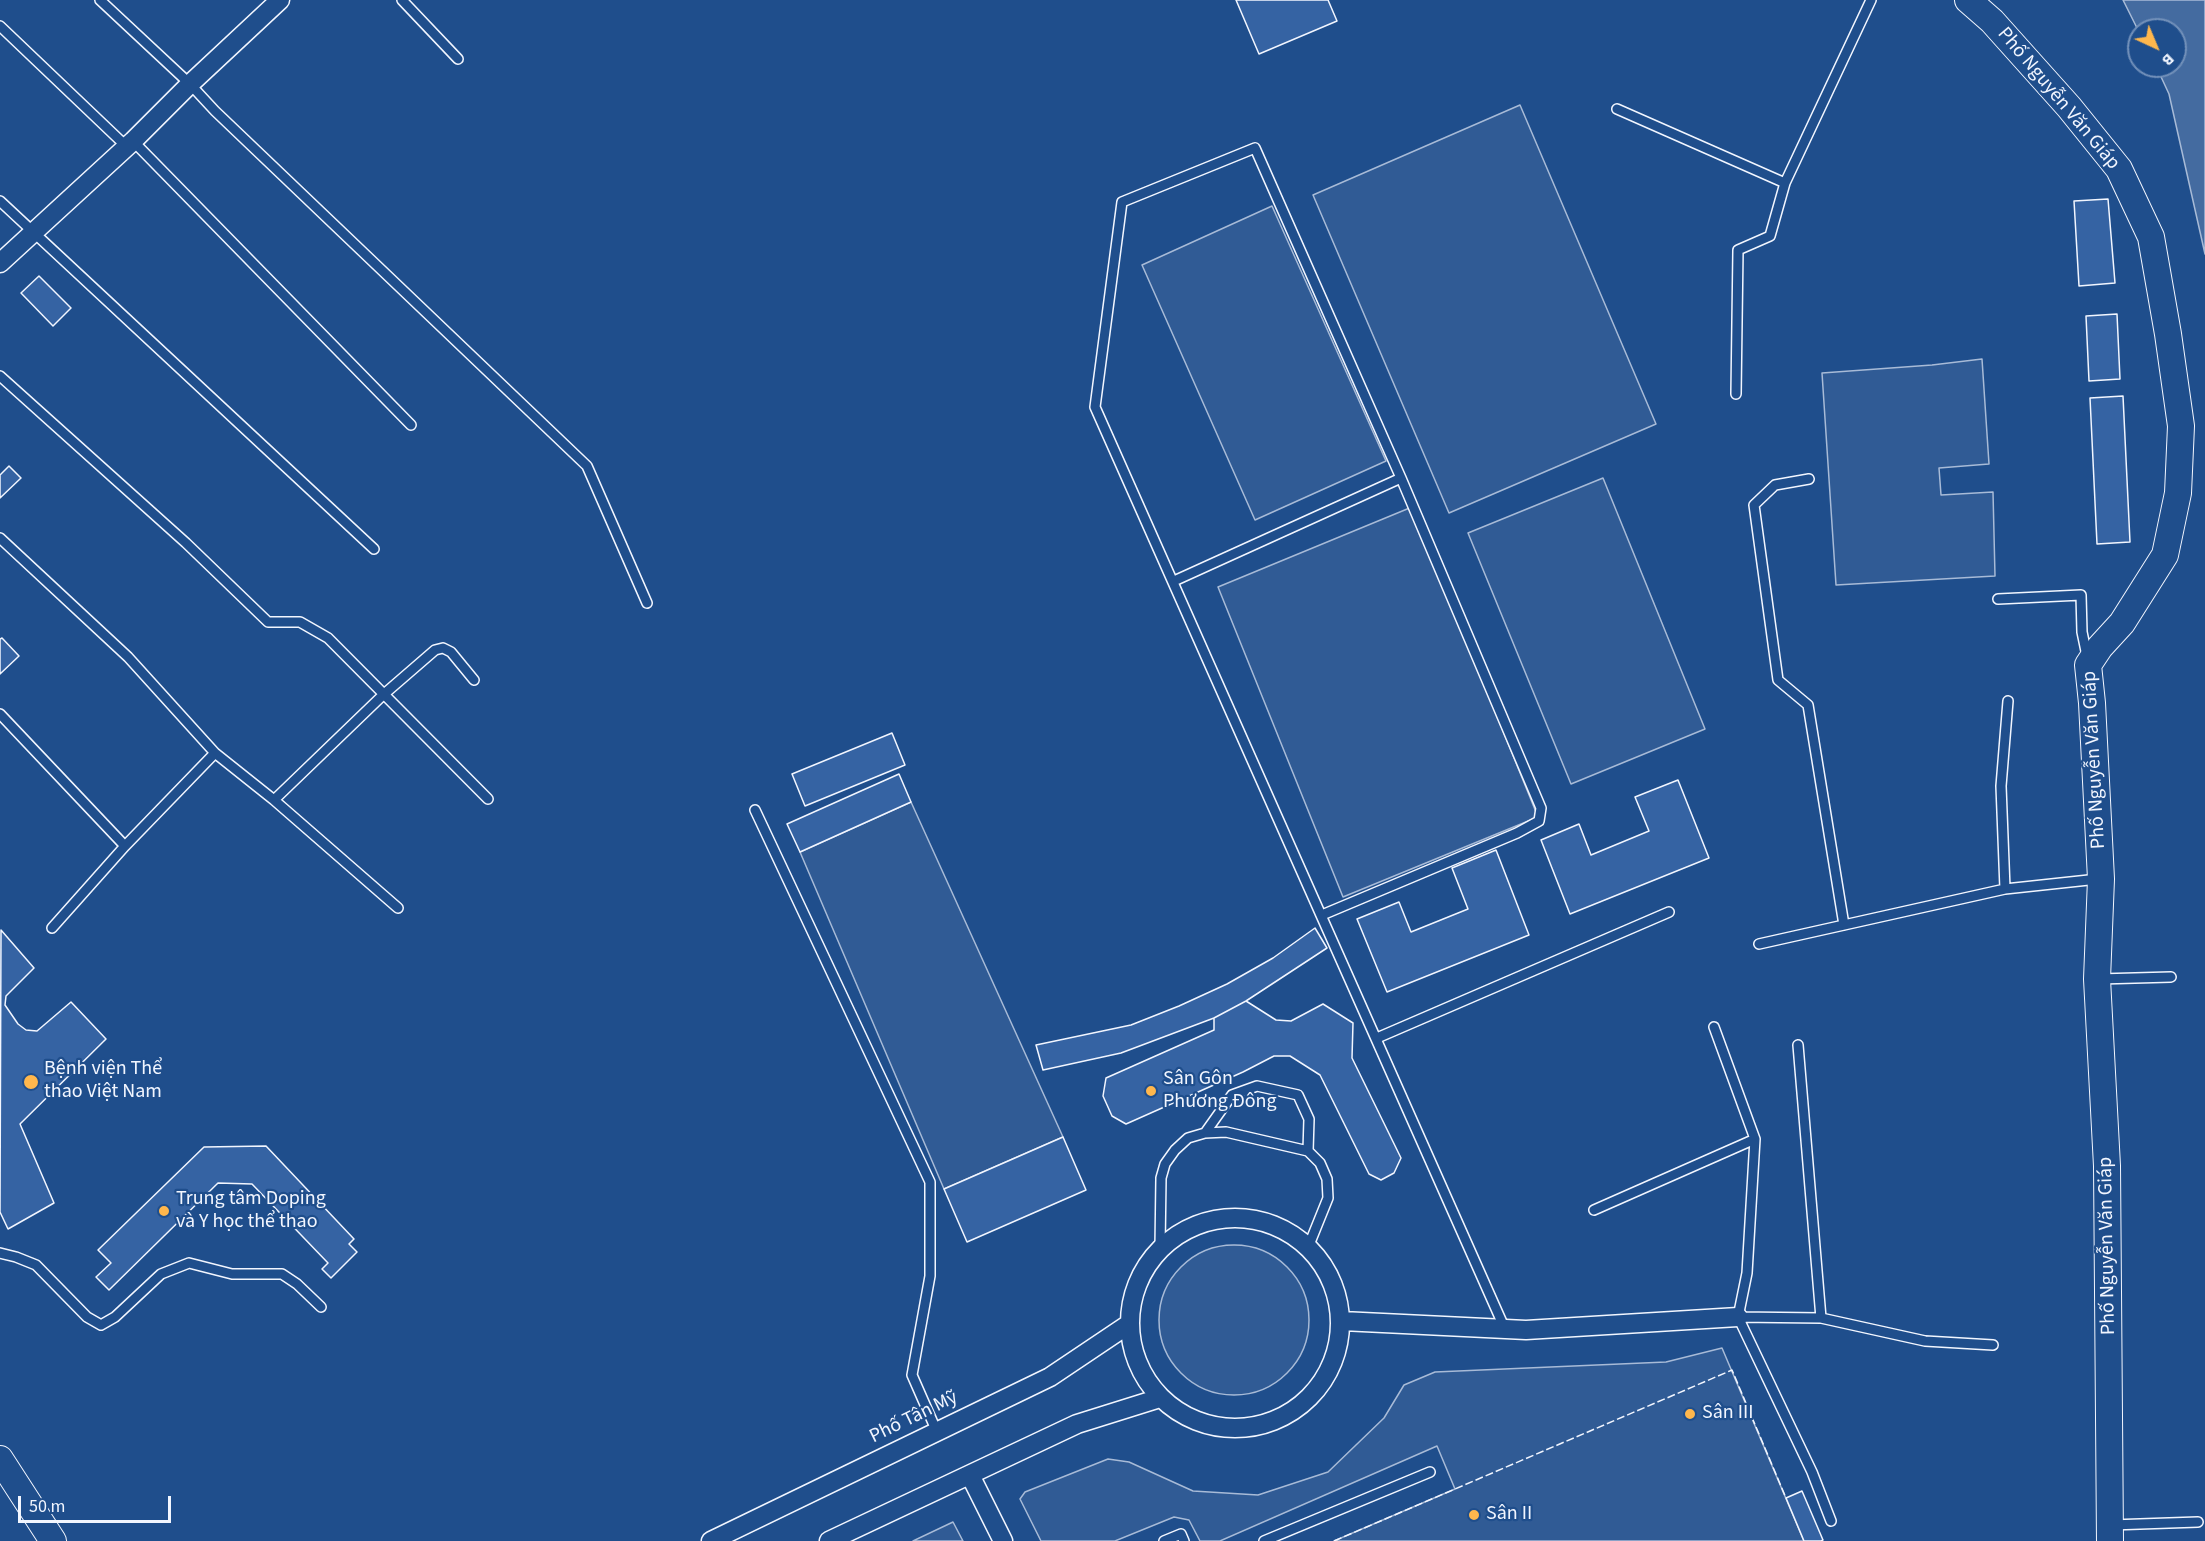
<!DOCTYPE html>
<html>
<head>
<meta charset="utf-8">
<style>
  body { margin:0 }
  #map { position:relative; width:2205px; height:1541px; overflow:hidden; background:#1f4e8c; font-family:"Source Sans 3",sans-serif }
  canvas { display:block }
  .north { position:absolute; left:2127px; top:18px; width:60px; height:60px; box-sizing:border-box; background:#1f4e8c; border:2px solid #7391ba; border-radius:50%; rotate:136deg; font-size:16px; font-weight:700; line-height:24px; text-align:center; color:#f2f6ff }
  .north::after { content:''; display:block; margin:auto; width:21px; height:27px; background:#ffb74d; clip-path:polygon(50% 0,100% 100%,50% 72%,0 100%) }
  .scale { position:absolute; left:18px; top:1496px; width:153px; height:27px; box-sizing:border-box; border:3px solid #f2f6ff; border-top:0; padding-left:8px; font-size:18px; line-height:21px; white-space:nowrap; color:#f2f6ff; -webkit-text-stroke:4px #1f4e8c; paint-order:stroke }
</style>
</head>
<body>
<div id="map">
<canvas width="2205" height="1541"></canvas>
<div class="north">B</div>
<div class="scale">50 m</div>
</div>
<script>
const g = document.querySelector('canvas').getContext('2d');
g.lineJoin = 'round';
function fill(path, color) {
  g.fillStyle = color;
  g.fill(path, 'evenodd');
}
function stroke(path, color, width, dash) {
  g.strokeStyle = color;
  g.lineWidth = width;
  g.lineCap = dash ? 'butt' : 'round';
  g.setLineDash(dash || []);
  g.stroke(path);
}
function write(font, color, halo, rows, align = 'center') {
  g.font = font + ' "Source Sans 3",sans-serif';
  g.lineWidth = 4.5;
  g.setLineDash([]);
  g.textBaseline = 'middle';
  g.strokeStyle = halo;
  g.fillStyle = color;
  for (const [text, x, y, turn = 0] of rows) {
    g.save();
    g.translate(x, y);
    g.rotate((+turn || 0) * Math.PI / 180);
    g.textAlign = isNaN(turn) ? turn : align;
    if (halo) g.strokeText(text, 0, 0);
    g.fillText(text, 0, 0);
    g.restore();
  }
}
const built = new Path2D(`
  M1520,105L1656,424L1449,513L1313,195Z
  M1272,206L1386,461L1255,520L1142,265Z
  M1982,359L1989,464L1939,468L1941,495L1993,492L1995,576L1836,585L1822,373L1932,365Z
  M1603,478L1705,729L1571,784L1468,533Z
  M1412,507L1538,817L1343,897L1218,587Z
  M911,802L1063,1137L944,1189L800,852Z
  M1159 1320a75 75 0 1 1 150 0a75 75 0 1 1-150 0Z
  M1722,1348L1804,1541H1334L1455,1489L1437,1446L1220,1541H1200L1189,1520L1174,1517L1115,1541H1041L1020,1499L1025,1492L1108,1459L1129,1462L1193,1491L1258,1495L1328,1472L1384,1418L1404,1385L1435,1372L1666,1362Z
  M953,1522L963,1541H913Z`);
fill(built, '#305b95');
stroke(built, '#a8bbd7', 1.5);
const water = new Path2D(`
  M2123,0H2205V254L2169,94L2156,66H2175V30H2139V32Z`);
fill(water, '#446ba0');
stroke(water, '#a8bbd7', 1.5);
const building = new Path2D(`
  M1236,0H1328L1337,21L1259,54Z
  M2108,199L2115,283L2079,286L2074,201Z
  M39,276L71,308L53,326L21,293Z
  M2117,314L2120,379L2089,381L2086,316Z
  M2123,396L2130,542L2097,544L2090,398Z
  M9,466L21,478L0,498V475Z
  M2,638L19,656L0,674V639Z
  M892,733L905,765L805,806L792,774Z
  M899,774L911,802L800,852L787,824Z
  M1678,780L1709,858L1570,914L1541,840L1579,824L1591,855L1649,831L1635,797Z
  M1496,850L1529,935L1387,992L1357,919L1399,902L1411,932L1468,909L1452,868Z
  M1315,928L1327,948L1246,1001L1214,1018L1121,1053L1043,1070L1036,1045L1131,1025L1179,1006L1227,984L1273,958Z
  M1,930L34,968L6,996L5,1005L18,1024L26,1030L37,1031L71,1002L106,1039L20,1124L54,1203L8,1229L0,1212Z
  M1246,1001L1276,1020L1291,1021L1323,1004L1353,1023L1352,1058L1401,1158L1394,1173L1381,1180L1369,1174L1320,1075L1290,1056H1274L1243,1072L1126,1124L1112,1116L1103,1096L1106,1078L1214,1030V1018Z
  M1063,1137L1086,1190L967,1242L944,1189Z
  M266,1146L354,1239L349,1244L357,1252L331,1278L322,1269L328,1263L252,1184L218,1183L109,1290L96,1277L111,1263L98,1250L204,1147Z
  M1802,1491L1823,1540L1821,1541H1804L1786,1498Z`);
fill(building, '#3563a3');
stroke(building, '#f2f6ff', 1.5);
const lane = new Path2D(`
  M100,0L190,84L215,111L587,466L647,603
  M402,0L458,59
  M0,26L127,147
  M1617,109L1785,183L1871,0
  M133,141L411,425
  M0,201L374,549
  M0,376L186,543L268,622H300L328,638L488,799
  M1736,394L1738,250L1770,236L1785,183
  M1809,479L1775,485L1754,505L1778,680L1808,705L1844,925
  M0,538L128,657L215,753L274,800L398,908
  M1174,581L1401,478
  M1998,599L2081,595L2082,632L2087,656
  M0,714L125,846
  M274,800L383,695L435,650L443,648L451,652L474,680
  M755,810L930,1182V1276L912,1375L937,1432
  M2005,889L2001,786L2008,701
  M1322,915L1517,833L1539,821L1541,808L1401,478L1255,148L1122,202L1095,407L1505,1329
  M52,928L125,846L215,753
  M1759,944L2005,889L2098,879
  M2099,979L2171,977
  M1714,1027L1755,1139L1747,1273L1738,1317L1812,1472L1831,1521
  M1377,1038L1669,912
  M1798,1045L1821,1318
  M1205,1133L1232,1095L1257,1086L1298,1095L1309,1119L1308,1151
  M1594,1210L1755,1139
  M1160,1248L1161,1178L1165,1164L1175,1150L1188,1138L1205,1133L1226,1132L1308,1151L1320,1163L1327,1179L1328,1198L1309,1245
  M0,1253L16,1257L36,1265L87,1317L101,1325L115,1317L161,1274L189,1263L232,1274H282L297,1284L321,1307
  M1738,1317L1821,1318L1925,1341L1993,1345
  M2111,1525L2198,1522
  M1164,1541L1181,1534L1184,1541
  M1264,1541L1430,1472`);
const street = new Path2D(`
  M0,263L133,141L190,84L280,0
  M1130 1323a105 105 0 1 1 210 0a105 105 0 1 1-210 0Z
  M1342,1321L1526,1330L1738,1317
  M970,1475L1003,1541
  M711,1541L1050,1377L1129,1324
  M829,1541L1077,1424L1160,1398`);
const secondary = new Path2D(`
  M1968,0L1992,21L2069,107L2119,169L2151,237L2168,334L2181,426L2178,493L2165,555L2122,623L2100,647L2088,665L2092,703L2101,879L2097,979L2107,1166L2110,1541
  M0,1459L53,1541`);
stroke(lane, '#f2f6ff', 12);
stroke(street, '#f2f6ff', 21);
stroke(secondary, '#f2f6ff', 28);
stroke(lane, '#1f4e8c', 9);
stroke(street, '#1f4e8c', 18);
stroke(secondary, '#1f4e8c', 26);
stroke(new Path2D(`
  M1334,1541L1732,1370L1786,1498`), '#f2f6ff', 1.5, [8, 3]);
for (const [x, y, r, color] of [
  [31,1082,8,"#ffb74d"],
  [1151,1091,6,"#ffb74d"],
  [164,1211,6,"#ffb74d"],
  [1690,1414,6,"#ffb74d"],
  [1474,1515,6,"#ffb74d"]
]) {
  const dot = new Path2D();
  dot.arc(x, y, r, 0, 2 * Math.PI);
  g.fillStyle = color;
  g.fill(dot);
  stroke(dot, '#1f4e8c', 2);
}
write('20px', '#f2f6ff', '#1f4e8c', [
  ["Phố Nguyễn Văn Giáp",2058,99,50],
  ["Phố Nguyễn Văn Giáp",2095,760,-93],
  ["Phố Nguyễn Văn Giáp",2108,1246,-91],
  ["Phố Tân Mỹ",914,1418,-26]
]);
write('20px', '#f2f6ff', '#1f4e8c', [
  ["Bệnh viện Thể",44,1070],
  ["thao Việt Nam",44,1093],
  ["Sân Gôn",1163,1080],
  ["Phương Đông",1163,1103],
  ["Trung tâm Doping",176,1200],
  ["và Y học thể thao",176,1223],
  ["Sân III",1702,1414],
  ["Sân II",1486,1515]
], 'left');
</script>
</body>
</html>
